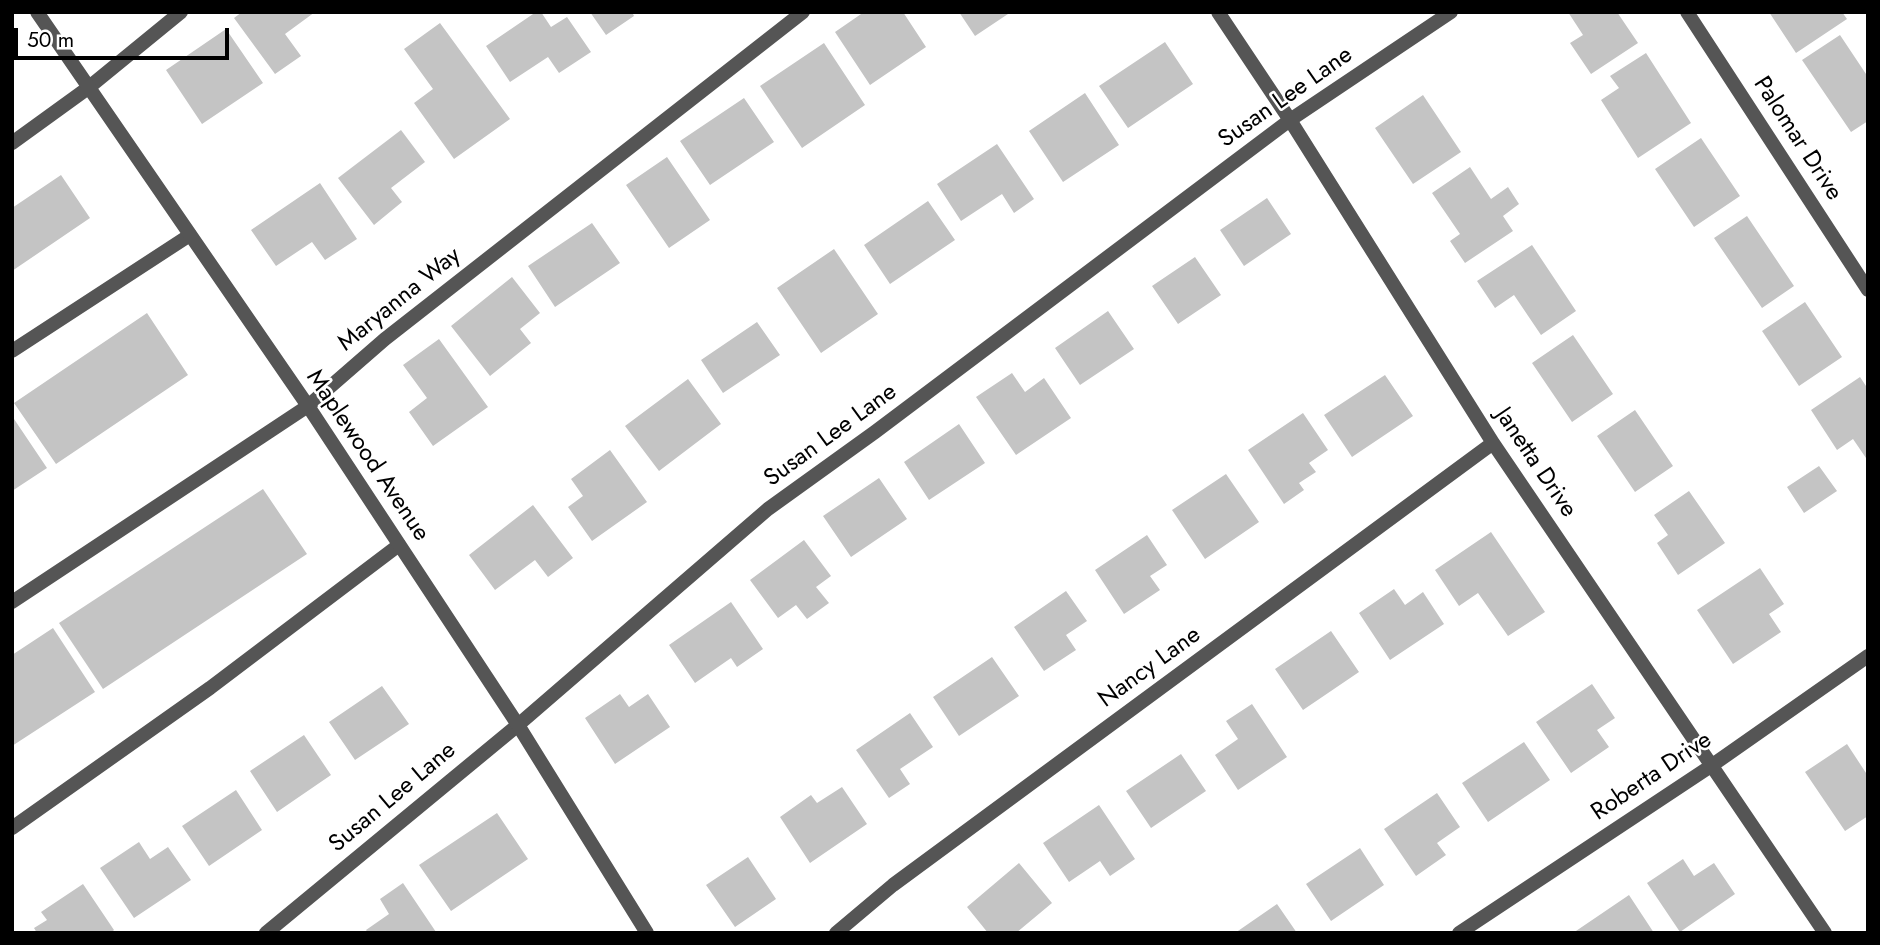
<!DOCTYPE html>
<html>
<head>
<meta charset="utf-8">
<style>
  body { margin:0 }
  #map { position:relative; width:1880px; height:945px; overflow:hidden; background:#fff; font-family:Jost,sans-serif }
  canvas { display:block }
  .frame { position:absolute; inset:0; border:14px solid #000; pointer-events:none }
  .scale { position:absolute; left:14px; top:28px; width:215px; height:32px; box-sizing:border-box; border:4px solid #000; border-top:0; padding-left:9px; font-size:21px; line-height:24px; white-space:nowrap; color:#000; -webkit-text-stroke:5px #fff; paint-order:stroke }
</style>
</head>
<body>
<div id="map">
<canvas width="1880" height="945"></canvas>
<div class="frame"></div>
<div class="scale">50 m</div>
</div>
<script>
const g = document.querySelector('canvas').getContext('2d');
g.lineJoin = 'round';
function fill(path, color) {
  g.fillStyle = color;
  g.fill(path, 'evenodd');
}
function stroke(path, color, width, dash) {
  g.strokeStyle = color;
  g.lineWidth = width;
  g.lineCap = dash ? 'butt' : 'round';
  g.setLineDash(dash || []);
  g.stroke(path);
}
function write(font, color, halo, rows, align = 'center') {
  g.font = font + ' Jost,sans-serif';
  g.lineWidth = 5;
  g.setLineDash([]);
  g.textBaseline = 'middle';
  g.strokeStyle = halo;
  g.fillStyle = color;
  for (const [text, x, y, turn = 0] of rows) {
    g.save();
    g.translate(x, y);
    g.rotate((+turn || 0) * Math.PI / 180);
    g.textAlign = isNaN(turn) ? turn : align;
    if (halo) g.strokeText(text, 0, 0);
    g.fillText(text, 0, 0);
    g.restore();
  }
}
fill(new Path2D(`
  M242,12H315L285,34L301,56L275,74L234,18Z
  M536,12H541L551,27L567,17L591,52L559,73L548,57L510,82L486,46Z
  M590,12H632L634,16L606,35Z
  M864,12H903L926,47L870,85L835,32Z
  M959,12H1011L975,36Z
  M1568,12H1617L1638,43L1591,74L1570,43L1583,35Z
  M1769,12H1842L1847,19L1796,53Z
  M440,23L510,119L454,159L414,103L433,89L404,49Z
  M226,29L263,83L202,124L166,70Z
  M1840,35L1868,77V121L1851,132L1802,60Z
  M1165,42L1193,84L1128,128L1099,86Z
  M824,43L865,105L802,148L760,86Z
  M1646,53L1691,123L1638,158L1601,100L1619,88L1610,76Z
  M1085,93L1119,145L1063,182L1029,131Z
  M1423,95L1461,152L1413,184L1375,128Z
  M744,98L774,142L710,185L680,141Z
  M401,130L425,162L391,188L402,202L374,225L338,178Z
  M1701,138L1740,196L1694,227L1655,169Z
  M997,144L1034,199L1014,213L1002,194L961,221L937,184Z
  M667,157L710,220L669,248L626,185Z
  M1470,167L1491,199L1508,187L1519,204L1503,216L1513,231L1465,263L1450,241L1460,234L1432,193Z
  M61,175L90,218L12,271V208Z
  M320,183L357,239L325,260L312,242L276,266L251,230Z
  M1267,198L1291,234L1244,266L1220,230Z
  M928,201L955,240L890,284L864,245Z
  M1747,216L1794,286L1762,308L1714,238Z
  M592,223L620,263L555,307L528,266Z
  M1532,245L1576,311L1541,335L1514,295L1495,308L1477,281Z
  M834,249L878,314L821,353L777,288Z
  M1195,257L1221,295L1178,324L1152,286Z
  M512,277L540,313L520,329L531,343L490,376L451,326Z
  M1805,302L1842,357L1799,386L1762,331Z
  M1108,311L1134,349L1080,385L1055,348Z
  M147,313L188,375L56,464L14,403Z
  M757,322L780,355L723,393L701,360Z
  M1573,335L1613,394L1572,422L1532,363Z
  M439,339L488,407L433,446L409,412L427,398L403,365Z
  M1012,373L1025,392L1044,378L1071,418L1016,455L976,397Z
  M1385,375L1413,416L1352,457L1324,415Z
  M1860,377L1868,389V456L1866,458L1853,439L1837,450L1811,410Z
  M688,379L721,424L659,471L625,426Z
  M1635,410L1673,466L1635,492L1597,436Z
  M1303,413L1328,450L1309,463L1316,472L1299,483L1304,490L1284,504L1248,450Z
  M12,416L47,468L12,491Z
  M959,424L985,463L929,500L904,462Z
  M610,450L647,502L592,541L568,507L583,496L571,479Z
  M1819,466L1837,491L1804,513L1787,487Z
  M1226,474L1259,522L1205,559L1172,510Z
  M879,478L907,519L851,557L823,516Z
  M263,489L307,554L103,689L59,623Z
  M1689,491L1725,543L1678,575L1657,543L1668,535L1654,515Z
  M533,505L573,558L548,577L535,560L495,590L469,555Z
  M1491,532L1545,612L1508,636L1478,593L1459,606L1435,570Z
  M1147,535L1167,565L1150,576L1160,590L1124,614L1095,570Z
  M804,540L831,576L816,587L829,603L807,619L796,605L778,618L750,580Z
  M1760,568L1784,604L1769,614L1781,632L1733,664L1697,610Z
  M1394,589L1405,605L1423,592L1444,624L1390,660L1359,613Z
  M1066,591L1087,621L1066,635L1076,650L1044,671L1014,627Z
  M731,602L763,649L737,667L731,658L695,683L669,645Z
  M53,628L95,692L12,746V655Z
  M1331,631L1359,672L1303,710L1275,669Z
  M992,657L1019,696L959,736L933,697Z
  M1592,684L1615,718L1597,730L1609,747L1571,773L1536,722Z
  M382,686L409,724L355,760L329,722Z
  M620,694L629,707L648,694L670,727L615,764L585,718Z
  M1252,704L1287,757L1238,790L1215,755L1238,739L1226,721Z
  M910,713L933,747L900,769L910,784L889,798L856,750Z
  M304,735L331,775L277,812L250,771Z
  M1524,742L1550,780L1488,822L1462,783Z
  M1847,744L1868,776V816L1845,831L1805,772Z
  M1181,754L1206,791L1151,828L1126,791Z
  M842,787L867,824L810,863L780,817L811,795L817,803Z
  M236,790L262,830L209,866L182,826Z
  M1437,793L1460,827L1437,843L1446,855L1416,876L1384,829Z
  M1099,805L1135,859L1110,876L1100,861L1069,882L1043,843Z
  M497,813L528,859L451,911L419,865Z
  M139,842L150,859L168,847L191,880L134,918L100,868Z
  M1360,848L1384,885L1331,921L1306,884Z
  M748,857L776,899L735,927L706,885Z
  M1683,859L1694,876L1714,863L1735,894L1680,932L1647,883Z
  M1019,863L1052,903L1016,933H988L967,907Z
  M403,883L436,932L368,933L366,930L389,914L380,899Z
  M83,884L114,930L111,933H37L34,928L47,920L41,912Z
  M1629,895L1654,933H1573Z
  M1277,904L1297,933H1235Z`), '#c4c4c4');
stroke(new Path2D(`
  M12,351L190,235
  M12,828L210,688L399,545`), '#555', 14);
stroke(new Path2D(`
  M1218,12L1290,120L1493,443L1825,933
  M1687,12L1868,290
  M12,143L88,88L181,12
  M12,602L308,406L385,339L803,12
  M266,933L518,725L768,509L875,432L1290,120L1451,12
  M836,933L893,885L1493,443
  M1459,933L1711,766L1868,656`), '#555', 14);
stroke(new Path2D(`
  M37,12L308,406L518,725L647,933`), '#555', 14);
write('24px', '#000', '#fff', [
  ["Susan Lee Lane",1286,98,-35],
  ["Palomar Drive",1797,139,57],
  ["Maryanna Way",400,300,-39],
  ["Susan Lee Lane",831,436,-36],
  ["Maplewood Avenue",367,456,56],
  ["Janetta Drive",1535,463,56],
  ["Nancy Lane",1150,668,-36],
  ["Roberta Drive",1652,777,-34],
  ["Susan Lee Lane",393,798,-40]
]);
</script>
</body>
</html>
